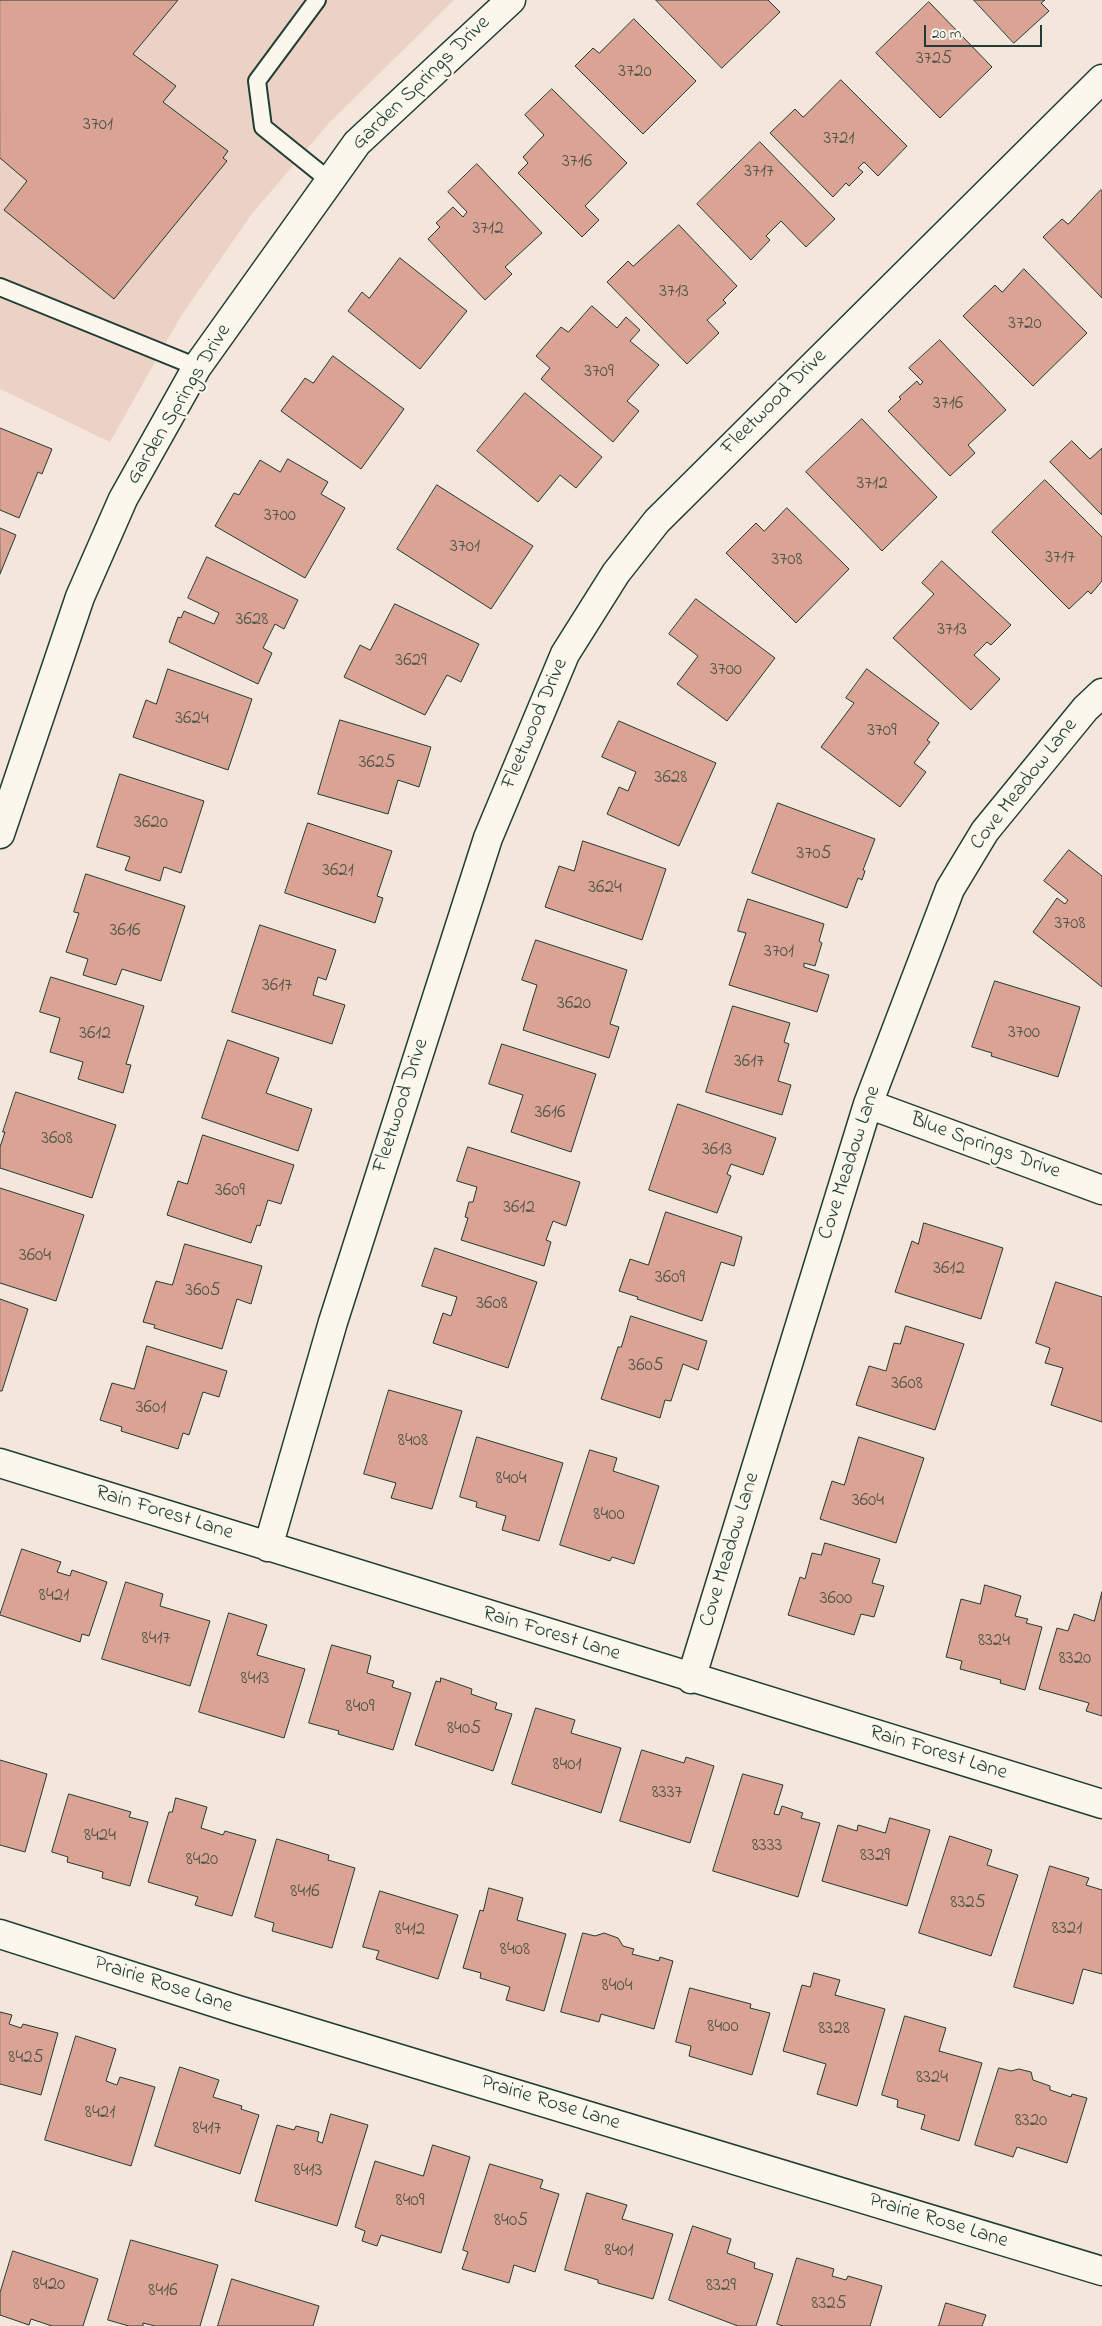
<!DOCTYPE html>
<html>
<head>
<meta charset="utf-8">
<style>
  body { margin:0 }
  #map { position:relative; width:1102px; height:2326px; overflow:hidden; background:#f4e6da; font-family:"Indie Flower",sans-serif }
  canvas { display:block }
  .scale { position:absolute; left:924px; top:25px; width:118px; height:22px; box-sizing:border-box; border:2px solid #1f3d34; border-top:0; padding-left:6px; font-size:15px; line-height:18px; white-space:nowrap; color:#1f3d34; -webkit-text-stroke:4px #fbf7ec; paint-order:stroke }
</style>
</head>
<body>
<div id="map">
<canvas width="1102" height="2326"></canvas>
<div class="scale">20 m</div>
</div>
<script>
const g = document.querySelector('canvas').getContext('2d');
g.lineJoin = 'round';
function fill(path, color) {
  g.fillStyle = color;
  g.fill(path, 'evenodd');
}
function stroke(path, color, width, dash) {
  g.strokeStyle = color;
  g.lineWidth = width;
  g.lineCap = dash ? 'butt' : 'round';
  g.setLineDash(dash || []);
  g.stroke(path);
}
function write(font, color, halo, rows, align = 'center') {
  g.font = font + ' "Indie Flower",sans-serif';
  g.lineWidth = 4.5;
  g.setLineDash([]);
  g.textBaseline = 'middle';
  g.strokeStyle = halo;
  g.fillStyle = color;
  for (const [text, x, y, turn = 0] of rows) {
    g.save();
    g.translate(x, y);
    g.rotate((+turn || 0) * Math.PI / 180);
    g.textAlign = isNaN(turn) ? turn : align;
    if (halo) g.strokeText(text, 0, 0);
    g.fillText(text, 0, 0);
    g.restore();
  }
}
fill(new Path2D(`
  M0,0H454L329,123L251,215L181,316L110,442L0,389Z`), '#ecd2c5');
const building = new Path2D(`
  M0,0H178L133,54L176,86L163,102L228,151L223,158L227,161L114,299L4,210L27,181L0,158Z
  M656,0H768L780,12L722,68Z
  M974,0H1045L1041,3L1049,11L1014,43Z
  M929,2L992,67L940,118L876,53Z
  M634,19L696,81L643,134L575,66L593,48L599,53Z
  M841,80L907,146L878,176L864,162L858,168L863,172L849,186L846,183L833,197L770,133L795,109L803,117Z
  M552,89L627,163L585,206L599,220L582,237L518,173L528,163L523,157L544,135L525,115Z
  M760,142L835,219L806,247L781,221L766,236L770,240L751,260L697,204Z
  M477,164L542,233L505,267L512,274L485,300L428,239L440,227L436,223L453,207L463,217L467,212L448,192Z
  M1101,190L1102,192V298L1043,237L1062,219L1068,224Z
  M679,225L737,286L723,300L726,303L707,320L719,333L687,364L607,282L628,261L633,266Z
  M400,258L467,311L420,369L348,311L362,292L369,298Z
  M1024,269L1087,333L1033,386L963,316L995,285L1002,292Z
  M592,306L617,328L626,317L640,330L630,341L659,365L627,401L639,411L613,442L541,379L550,368L536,356L561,327L568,332Z
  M940,340L1006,410L968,445L975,453L950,476L888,411L901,399L899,397L917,381L920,385L923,382L909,368Z
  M333,356L404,409L361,469L281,411L305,378L313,383Z
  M525,393L602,457L576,488L560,475L538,502L477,451Z
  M862,419L937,497L882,551L806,472Z
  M0,428L52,449L42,474L38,472L19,518L0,510Z
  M1072,441L1090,459L1102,448V515L1050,462Z
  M288,459L328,482L321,494L345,508L305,578L215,526L234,493L239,495L260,460L280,472Z
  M1045,480L1102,537V581L1091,594L1088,591L1069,609L992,532Z
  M437,485L533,546L491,609L397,549Z
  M787,508L849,569L796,623L726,553L756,523L764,531Z
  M0,528L16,535L0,574Z
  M207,557L298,600L284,629L275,624L263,648L272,653L258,684L169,642L178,617L181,618L184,611L214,624L219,613L188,598Z
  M942,561L1011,625L991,645L987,642L974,655L1000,679L971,710L893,638L934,594L922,583Z
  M696,599L775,658L727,721L677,684L698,656L669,634Z
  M395,604L479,644L461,682L447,675L425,715L344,677L360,645L370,650Z
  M168,669L252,699L228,770L133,737L146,700L156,704Z
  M867,669L939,723L927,740L930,742L914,763L926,772L900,807L821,747L854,703L846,698Z
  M340,720L431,747L419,787L398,780L388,814L318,794Z
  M619,721L716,763L679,846L607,814L619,787L628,791L636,772L602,757Z
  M120,774L204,801L181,873L164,867L160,881L125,870L130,857L97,847Z
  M778,803L875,839L863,870L865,871L862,880L858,878L847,908L752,873Z
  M308,823L392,851L377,896L383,898L375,923L285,893Z
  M583,841L666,869L642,940L545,907L559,866L574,871Z
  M1069,850L1102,876V987L1033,932L1057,898L1065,904L1068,900L1044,881Z
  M86,874L185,906L161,981L122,969L116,985L83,975L88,959L66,952L79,913L74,912Z
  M748,899L824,924L819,941L822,943L815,966L804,963V967L829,975L817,1012L729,985L746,933L738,931Z
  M260,925L336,950L326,980L318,977L313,995L345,1005L332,1044L232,1012Z
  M536,940L627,970L610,1024L619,1027L609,1058L523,1030L537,985L522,980Z
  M51,977L144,1006L126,1064L131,1065L123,1093L78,1079L83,1062L50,1052L60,1018L40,1012Z
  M995,981L1080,1007L1058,1077L991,1056L992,1053L972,1047Z
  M733,1006L790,1023L784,1042L789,1044L778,1081L791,1085L782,1115L706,1092Z
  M228,1040L279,1058L266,1093L312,1109L298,1151L202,1118Z
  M502,1044L596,1074L571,1152L511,1132L523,1095L489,1084Z
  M16,1092L116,1125L92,1198L0,1168V1147L5,1132H3Z
  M678,1104L776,1138L763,1175L731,1164L727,1174L731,1176L717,1213L649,1190Z
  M203,1135L294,1165L281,1204L268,1200L260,1226L257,1225L251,1243L167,1215L178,1181L187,1184Z
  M468,1147L580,1182L566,1226L553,1221L546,1240L551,1242L544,1266L461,1240L468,1218L465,1217L469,1202H473L477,1187L457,1181Z
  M0,1188L84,1215L56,1301L0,1283Z
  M666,1212L742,1237L734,1266L721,1262L702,1321L637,1299L638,1297L619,1291L630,1259L648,1265Z
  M924,1223L1003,1248L981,1319L895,1292L912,1241L918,1244Z
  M185,1244L262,1266L251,1304L237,1299L222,1349L154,1328L155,1325L143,1322L156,1281L172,1285Z
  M435,1248L537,1282L508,1368L433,1343L443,1313L451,1316L457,1297L422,1286Z
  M1056,1282L1102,1297V1422L1051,1405L1063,1368L1045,1363L1050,1348L1036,1343Z
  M0,1299L28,1309L2,1391H0Z
  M631,1316L707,1341L698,1370L683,1364L671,1401L665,1400L660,1418L601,1399L618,1347H621Z
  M906,1326L964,1344L935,1430L856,1405L869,1366L886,1371L894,1343L900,1344Z
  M147,1346L227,1371L219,1397L203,1392L189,1435L183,1433L178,1449L121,1431L122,1427L100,1420L112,1383L134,1389Z
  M389,1390L462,1411L432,1509L391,1498L396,1483L364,1474Z
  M477,1437L563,1463L539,1541L502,1530L506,1516L476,1507L477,1502L460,1497Z
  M859,1437L924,1458L896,1543L820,1519L832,1481L844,1485Z
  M590,1450L617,1458L613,1471L659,1486L634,1564L612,1557L610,1561L560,1545Z
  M825,1543L880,1559L872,1583L884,1586L874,1617L861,1614L854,1635L788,1615L800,1577L805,1579L812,1553L821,1555Z
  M22,1549L61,1562L57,1572L70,1576L72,1570L107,1582L89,1636L82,1634L80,1642L0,1615Z
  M126,1582L163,1594L160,1606L210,1621L190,1686L102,1659Z
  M985,1585L1021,1596L1015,1616L1028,1619L1026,1623L1042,1627L1025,1690L1000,1683L1001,1680L960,1669L962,1661L946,1657L961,1599L980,1604Z
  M1102,1592V1716L1086,1711L1089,1703L1039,1689L1057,1628L1068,1631L1074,1614L1094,1621Z
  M229,1613L267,1625L257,1655L305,1669L284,1738L199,1712Z
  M332,1645L371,1656L367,1673L394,1681L392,1687L411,1693L393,1750L338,1734L339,1731L309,1723Z
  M441,1678L472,1689L471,1694L497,1703L495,1709L512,1714L493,1771L415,1745L436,1681L440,1682Z
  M536,1708L575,1720L571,1733L621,1748L601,1813L512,1784Z
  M642,1750L684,1763L686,1757L714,1766L690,1843L620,1821Z
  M0,1760L47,1774L25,1852L0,1845Z
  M743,1774L783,1785L774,1814L779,1815L782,1806L803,1813L801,1818L820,1823L798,1897L713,1871Z
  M69,1794L131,1812L129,1817L148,1822L130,1886L102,1878L103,1872L67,1862L68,1857L52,1852Z
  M176,1798L207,1807L201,1828L223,1835L225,1831L256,1840L232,1916L195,1905L198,1897L148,1882L169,1812H172Z
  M890,1818L930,1830L907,1906L822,1881L838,1825L857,1831L858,1825L885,1833Z
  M950,1836L992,1850L987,1865L1018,1875L991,1956L919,1933Z
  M277,1839L329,1855L328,1860L355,1868L332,1948L272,1931L274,1923L255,1917Z
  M1050,1866L1089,1878L1086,1885L1102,1890V1974L1083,1969L1073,2004L1014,1987Z
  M489,1888L523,1898L517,1920L566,1934L544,2011L506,2000L510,1987L480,1978L481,1973L463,1968L480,1910L483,1911Z
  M380,1891L458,1915L438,1979L376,1959L379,1951L363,1947Z
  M583,1933L595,1936L604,1933L618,1938L623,1946L634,1949L632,1954L659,1961L660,1957L673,1961L654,2029L601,2014L599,2022L561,2012Z
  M814,1973L840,1980L835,1995L885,2009L857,2106L817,2094L826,2064L783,2051L802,1985L810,1987Z
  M690,1988L751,2004L750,2008L770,2013L752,2075L689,2056L691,2046L676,2042Z
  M0,2012L12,2015L9,2024L21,2028L23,2024L58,2033L41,2095L0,2084Z
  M905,2016L946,2028L939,2051L982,2063L959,2141L921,2129L925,2115L897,2107L898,2100L882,2095Z
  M76,2036L116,2049L106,2081L117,2085L120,2077L155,2087L131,2166L45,2140Z
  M180,2067L219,2080L213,2097L242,2106L241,2109L259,2115L240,2174L155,2146Z
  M999,2068L1011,2071L1019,2069L1031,2072L1033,2080L1050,2086V2090L1071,2097L1072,2094L1087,2098L1067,2163L1017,2147L1013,2157L975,2145Z
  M331,2114L368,2125L337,2226L255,2201L277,2125L294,2130L296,2126L319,2132L317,2141L322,2143Z
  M433,2145L470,2157L441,2253L381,2235L377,2246L362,2241L365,2231L355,2227L375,2161L423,2176Z
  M490,2164L543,2180L540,2188L559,2194L535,2272L514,2265L509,2283L462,2269L468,2252L463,2250Z
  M587,2193L627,2205L622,2219L673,2234L653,2299L598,2283V2280L565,2270Z
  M693,2226L731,2239L727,2253L755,2263L754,2268L773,2274L756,2326H738L669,2300Z
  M131,2240L218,2265L200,2326H155L143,2323V2326H129L108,2320Z
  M13,2251L98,2279L83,2326H52L31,2319L29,2325L0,2315V2293Z
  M797,2258L834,2269L832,2276L846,2280L848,2276L882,2286L870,2326H783L777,2324Z
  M232,2279L319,2306L313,2326H218Z
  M946,2303L986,2315L982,2326H939Z`);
fill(building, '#daa393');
stroke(building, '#1f3d34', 1);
const service = new Path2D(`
  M317,0L257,81L263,127L330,181
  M0,287L197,367`);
const minor = new Path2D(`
  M868,1104L1102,1190
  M0,1463L1102,1804
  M268,1547L333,1322L488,838L565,654L616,573L657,521L1102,79
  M691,1679L868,1104L950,889L985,831L1085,709L1102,693
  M0,1934L238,2010L1102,2271`);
const tertiary = new Path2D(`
  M0,834L80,597L123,499L197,367L357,143L511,0`);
stroke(service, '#1f3d34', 20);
stroke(minor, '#1f3d34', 31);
stroke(tertiary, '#1f3d34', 31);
stroke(service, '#fbf7ec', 16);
stroke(minor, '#fbf7ec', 28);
stroke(tertiary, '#fbf7ec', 28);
write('19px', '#4e564c', null, [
  ["3725",934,60],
  ["3720",635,73],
  ["3701",98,126],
  ["3721",839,140],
  ["3716",577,163],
  ["3717",759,173],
  ["3712",488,230],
  ["3713",674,293],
  ["3720",1025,325],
  ["3709",599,373],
  ["3716",948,405],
  ["3712",872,485],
  ["3700",280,517],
  ["3701",465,548],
  ["3717",1060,559],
  ["3708",787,561],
  ["3628",252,621],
  ["3713",952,631],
  ["3629",411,662],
  ["3700",726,671],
  ["3624",192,720],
  ["3709",882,732],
  ["3625",377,764],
  ["3628",671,779],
  ["3620",151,824],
  ["3705",814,855],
  ["3621",338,872],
  ["3624",605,889],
  ["3708",1070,925],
  ["3616",125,932],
  ["3701",779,953],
  ["3617",277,987],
  ["3620",574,1005],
  ["3700",1024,1034],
  ["3612",95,1035],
  ["3617",749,1063],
  ["3616",550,1114],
  ["3608",57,1140],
  ["3613",717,1151],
  ["3609",230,1192],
  ["3612",519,1209],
  ["3604",35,1257],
  ["3612",949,1270],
  ["3609",670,1279],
  ["3605",203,1292],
  ["3608",492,1305],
  ["3605",646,1367],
  ["3608",907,1385],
  ["3601",151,1409],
  ["8408",413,1442],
  ["8404",511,1480],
  ["3604",868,1502],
  ["8400",609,1516],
  ["8421",54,1597],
  ["3600",836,1600],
  ["8417",156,1640],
  ["8324",994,1642],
  ["8320",1075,1660],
  ["8413",255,1680],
  ["8409",360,1708],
  ["8405",464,1730],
  ["8401",567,1766],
  ["8337",667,1794],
  ["8424",100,1837],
  ["8333",767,1847],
  ["8329",875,1857],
  ["8420",202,1861],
  ["8416",305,1893],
  ["8325",968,1904],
  ["8321",1067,1930],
  ["8412",410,1931],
  ["8408",515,1951],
  ["8404",617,1987],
  ["8400",723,2028],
  ["8328",834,2030],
  ["8425",26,2059],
  ["8324",932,2079],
  ["8421",100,2114],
  ["8320",1031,2122],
  ["8417",207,2130],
  ["8413",308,2172],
  ["8409",410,2202],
  ["8405",511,2222],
  ["8401",619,2252],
  ["8420",49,2286],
  ["8329",721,2287],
  ["8416",163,2292],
  ["8325",829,2305]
]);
write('21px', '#1f3d34', '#fbf7ec', [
  ["Garden Springs Drive",422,84,-44],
  ["Fleetwood Drive",775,403,-45],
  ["Garden Springs Drive",180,405,-59],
  ["Fleetwood Drive",536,724,-67],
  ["Cove Meadow Lane",1025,785,-52],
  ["Fleetwood Drive",402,1106,-72],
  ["Blue Springs Drive",985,1147,20],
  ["Cove Meadow Lane",851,1163,-72],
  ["Rain Forest Lane",164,1514,17],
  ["Cove Meadow Lane",731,1550,-73],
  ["Rain Forest Lane",551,1635,17],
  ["Rain Forest Lane",938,1754,17],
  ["Prairie Rose Lane",163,1986,18],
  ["Prairie Rose Lane",550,2104,17],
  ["Prairie Rose Lane",938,2222,17]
]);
</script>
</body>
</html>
